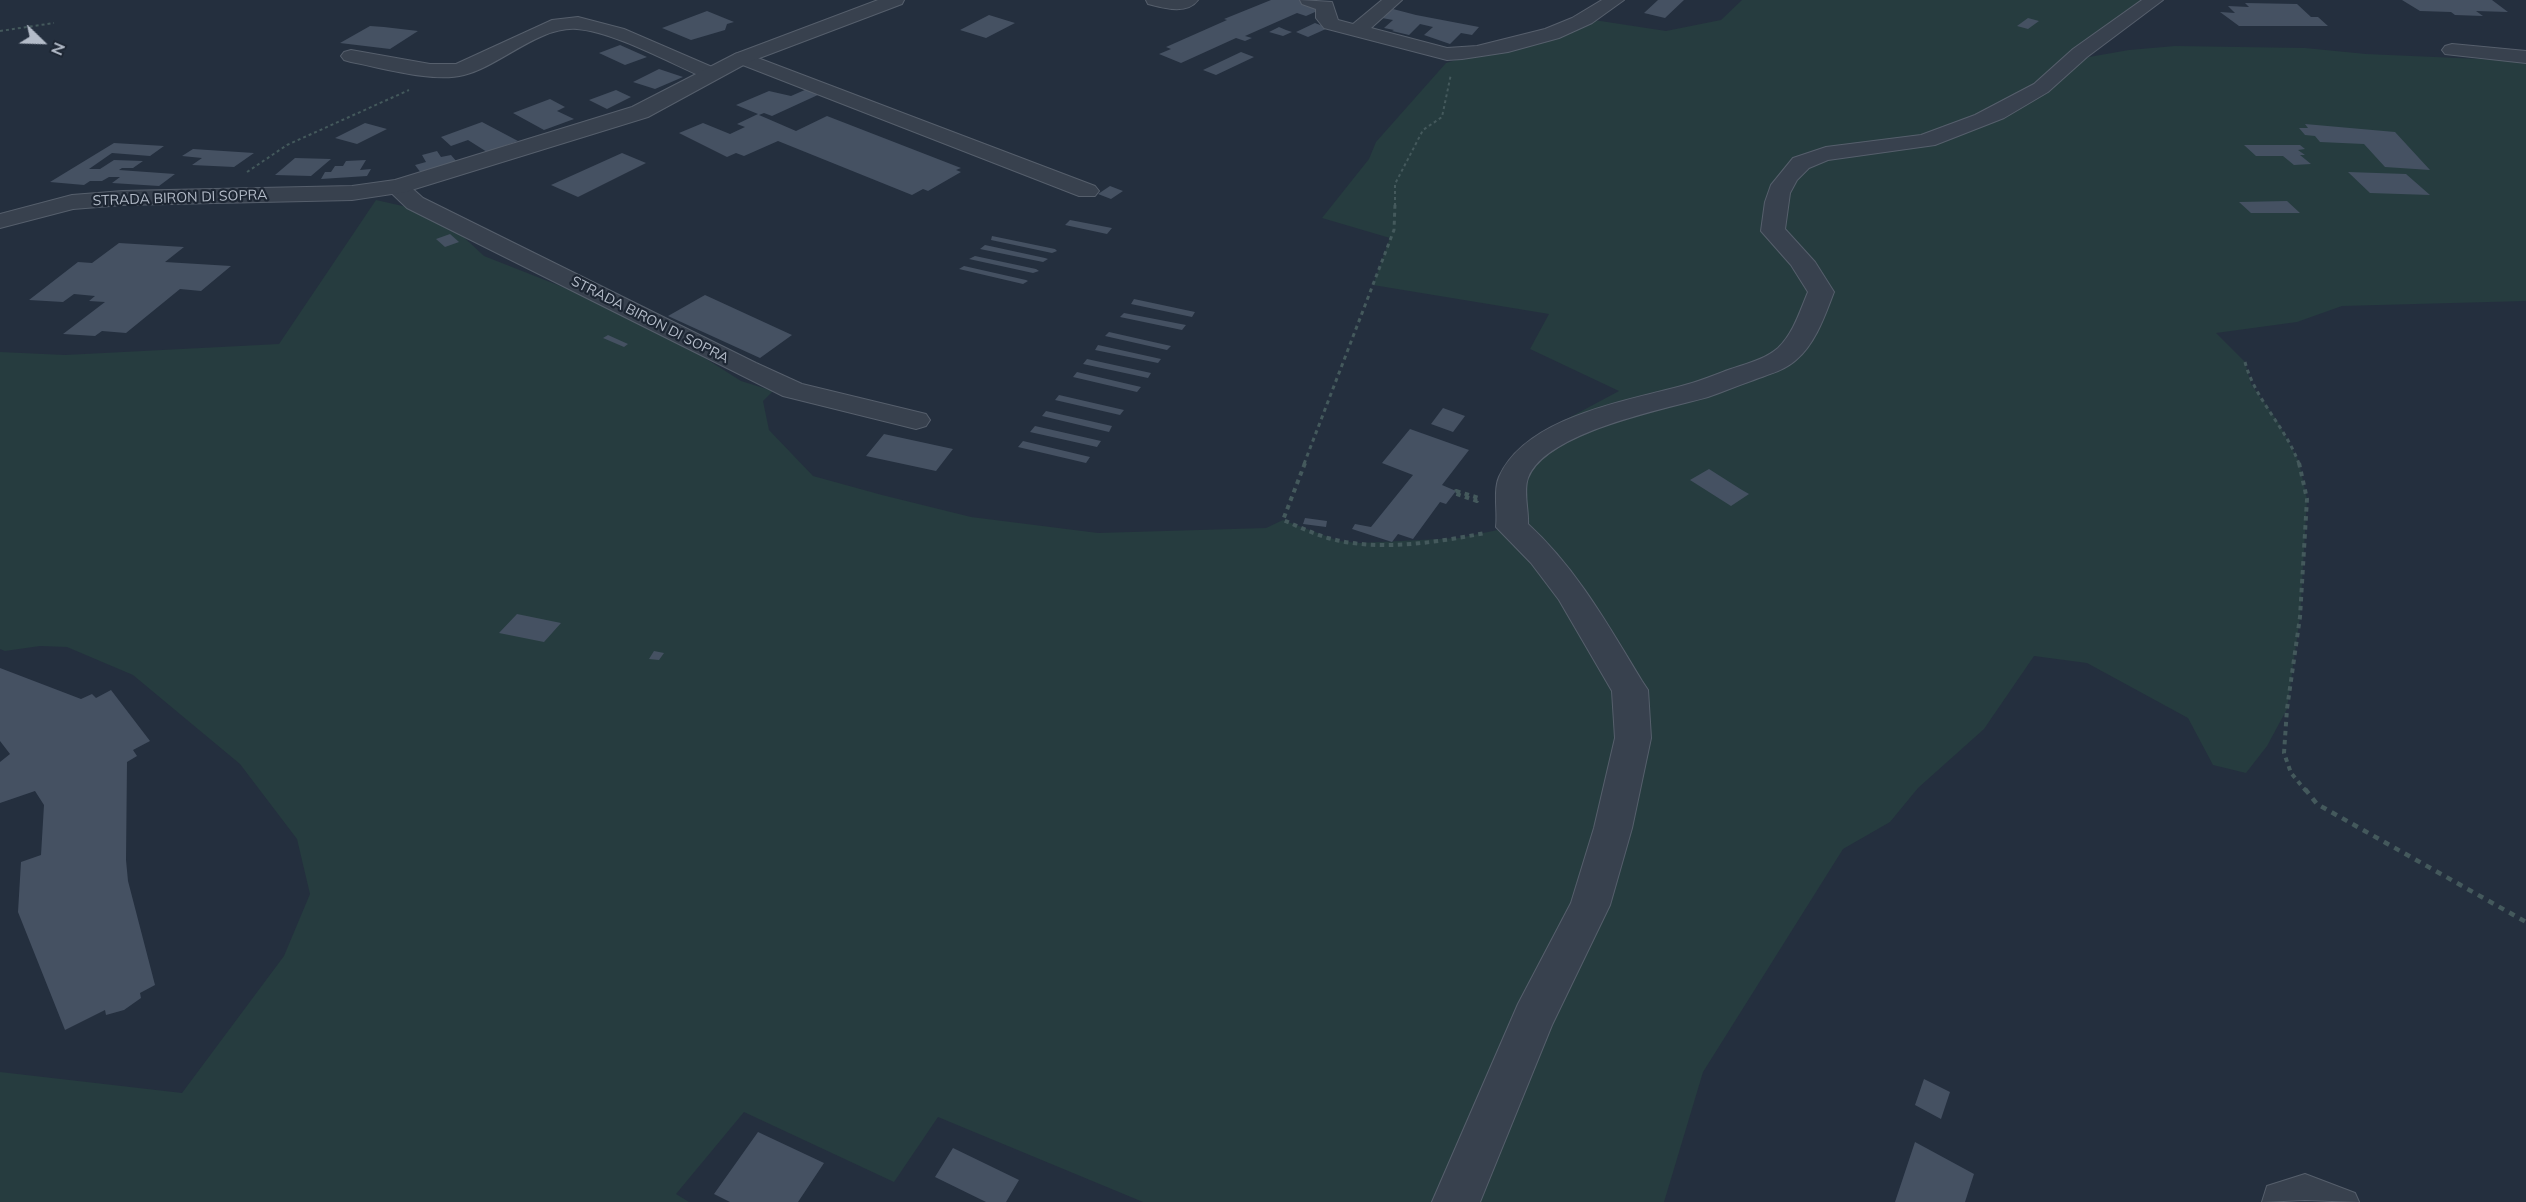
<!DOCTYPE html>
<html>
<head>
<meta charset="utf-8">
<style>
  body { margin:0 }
  #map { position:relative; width:2526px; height:1202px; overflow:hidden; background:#242f3e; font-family:Mulish,sans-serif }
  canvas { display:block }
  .north { position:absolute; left:12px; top:12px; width:60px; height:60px; -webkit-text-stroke:4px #1d2633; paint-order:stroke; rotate:113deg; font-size:16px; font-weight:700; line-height:24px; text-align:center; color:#b4bcc9 }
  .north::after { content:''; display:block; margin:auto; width:21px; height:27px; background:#b4bcc9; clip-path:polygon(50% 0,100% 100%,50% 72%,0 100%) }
</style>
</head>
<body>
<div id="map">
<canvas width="2526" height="1202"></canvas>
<div class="north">N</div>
</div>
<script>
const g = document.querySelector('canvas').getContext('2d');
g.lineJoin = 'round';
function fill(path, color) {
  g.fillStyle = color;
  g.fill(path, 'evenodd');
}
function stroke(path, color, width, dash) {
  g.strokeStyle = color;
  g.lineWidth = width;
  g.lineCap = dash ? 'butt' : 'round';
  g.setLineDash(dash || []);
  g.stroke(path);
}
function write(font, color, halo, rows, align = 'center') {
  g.font = font + ' Mulish,sans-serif';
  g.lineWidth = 4.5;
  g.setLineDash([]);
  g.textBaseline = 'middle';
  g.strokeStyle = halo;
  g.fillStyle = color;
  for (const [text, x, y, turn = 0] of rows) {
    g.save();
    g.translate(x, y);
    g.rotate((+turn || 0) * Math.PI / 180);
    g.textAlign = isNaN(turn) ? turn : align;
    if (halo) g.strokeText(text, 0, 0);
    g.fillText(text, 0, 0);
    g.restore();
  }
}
fill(new Path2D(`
  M1742,0H2154L2072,60L2129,50L2175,46L2305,48L2366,54L2526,61V301L2342,306L2297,322L2216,333L2245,362L2251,384L2278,422L2299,462L2307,499L2300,617L2287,709L2267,746L2246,773L2213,765L2188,718L2087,663L2034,656L1984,729L1918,788L1890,822L1843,849L1703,1072L1664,1202H1143L938,1117L894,1182L744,1112L676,1194L689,1202H0V1072L182,1093L284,956L310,894L297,839L240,764L133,675L67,647L40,646L5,651L0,649V352L65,355L279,344L376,200L416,209L455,229L484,256L578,293L675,339L741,381L773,391L763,401L769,430L813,476L882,495L971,517L1098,533L1266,528L1283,520L1339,541L1360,543L1459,538L1512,527L1520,467L1535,436L1619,391L1530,349L1549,314L1373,285L1390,238L1322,218L1369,159L1376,142L1446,63L1594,20L1666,31L1721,20Z`), '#263c3f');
fill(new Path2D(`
  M1271,0H1300L1324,8L1306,16L1297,13L1245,36L1252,38L1245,41L1236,38L1181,63L1159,54L1171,49L1166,47L1227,20L1224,19Z
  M1658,0H1684L1665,18L1644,13Z
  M2402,0H2492L2508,12L2476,11L2483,16L2455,15L2451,12L2420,11Z
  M2245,3L2297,4L2311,17H2318L2328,26H2239L2220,12L2235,13L2228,6L2249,7Z
  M1393,9L1416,15L1479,27L1472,35L1461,33L1450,44L1424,35L1433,27L1420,24L1409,35L1392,31L1394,30L1384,28L1393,20L1382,18Z
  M707,11L734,22L727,24L725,30L691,40L662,28Z
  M989,15L1015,23L986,38L960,30Z
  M2028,18L2039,21L2028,29L2017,26Z
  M1315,23L1328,28L1308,37L1296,32Z
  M370,26L384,27L418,31L390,49L340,43Z
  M1279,27L1286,30L1292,32L1283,36L1269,32Z
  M620,45L647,57L625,65L599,53Z
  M1241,52L1254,57L1216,75L1203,70Z
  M659,69L683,77L655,89L633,82Z
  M807,89L820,94L772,116L764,113L759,115L796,131L827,116L961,168L956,170L961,172L928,191L923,189L912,195L778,141L744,156L736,153L727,157L679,133L703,123L730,134L745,127L737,124L758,114L736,105L769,91L791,96Z
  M616,90L631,97L607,109L589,100Z
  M550,99L565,107L557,111L574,119L544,130L513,113Z
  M482,122L518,141L487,152L468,140L451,146L441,137Z
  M365,123L387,129L357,144L335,138Z
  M2305,124L2395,132L2430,170L2385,167L2364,144L2320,142L2315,136L2305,135L2299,128H2308Z
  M114,143L164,146L150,156L112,153L89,169H100L114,160L143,161L133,168H122L119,170L175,174L159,186L112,183L120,177H109L102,181H90L84,185L50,182Z
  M2244,145H2300L2305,149L2298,150L2305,155H2300L2311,164L2294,165L2283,156H2256Z
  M193,149L254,153L234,167L192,165L202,158L182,156Z
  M437,151L441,157L451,155L457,162L421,173L415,165L426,162L422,155Z
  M622,153L646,163L578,197L551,185Z
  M295,158L331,159L311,176L275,175Z
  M366,160L360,170L371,169L367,176L321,179L325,172H331L335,166H343L346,161Z
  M2348,172L2406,174L2430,195L2370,193Z
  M1110,186L1123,191L1111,199L1098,194Z
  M2287,201L2300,213H2251L2239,202Z
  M1070,220L1112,228L1107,234L1065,225Z
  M450,234L459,242L445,247L436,239Z
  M992,236L1055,249L1057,251L1052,253L991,240Z
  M119,243L184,247L165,262L231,266L201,291L180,289L126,333L102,331L95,336L63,334L105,302L89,301L95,296L74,294L63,302L29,300L78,262L92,263Z
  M985,245L1045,258L1048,259L1043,262L980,249Z
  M975,256L1036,269L1039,271L1033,273L969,259Z
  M964,266L1026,280L1028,281L1023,284L959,269Z
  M705,295L792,335L760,358L668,316Z
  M1134,299L1195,312L1192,317L1131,304Z
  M1124,313L1186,325L1182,330L1120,317Z
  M1109,332L1171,346L1167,350L1105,336Z
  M608,335L628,344L624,347L603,338Z
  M1098,345L1161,359L1158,363L1095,350Z
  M1087,359L1151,373L1148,378L1083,364Z
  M1077,372L1141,387L1137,392L1073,377Z
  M1059,395L1124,410L1120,415L1055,400Z
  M1443,408L1465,416L1453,432L1431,424Z
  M1046,411L1112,426L1109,432L1042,416Z
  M1035,426L1101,441L1097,447L1030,432Z
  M1410,429L1469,450L1442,485L1456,491L1446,504L1440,502L1413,539L1398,534L1392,542L1352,529L1355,524L1371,527L1413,475L1382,463Z
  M884,434L953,449L936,471L866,456Z
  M1023,441L1090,457L1086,463L1018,447Z
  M1709,469L1742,490L1749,494L1731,506L1690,480Z
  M1305,518L1327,521L1326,527L1303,524Z
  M517,614L561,623L544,642L499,633Z
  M654,651L664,653L659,660L649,659Z
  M0,668L81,699L92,694L96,698L111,690L150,741L133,750L137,756L127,762L126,860L128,881L155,985L140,993L141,998L124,1010L106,1015L105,1010L65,1030L18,912L21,862L41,855L44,805L35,791L0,803V762L10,754L0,741Z
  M1924,1079L1950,1092L1941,1119L1915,1105Z
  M758,1132L824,1163L798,1202H730L714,1194Z
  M1915,1142L1974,1174L1965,1202H1895Z
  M953,1148L1019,1180L1006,1202H986L935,1177Z`), '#455162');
const service = new Path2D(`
  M2305,1174L2355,1193L2359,1202L2305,1200L2262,1202L2267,1186Z`);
const minor = new Path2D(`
  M1146,0H1198C1187,15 1164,8 1148,4Z
  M1300,0L1332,2L1338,20L1353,24L1382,0H1402L1371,28L1447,48L1477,46L1545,29L1572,18L1602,0H1624L1592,23L1559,38L1508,52L1462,59L1447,60L1324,28L1316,18V9L1302,4Z
  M2142,0H2163L2087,57L2048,92L2004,118L1935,145L1828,160L1809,168L1797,180L1790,193L1785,229L1815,262L1834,292C1825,315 1816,343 1796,360C1784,371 1766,375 1751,381C1736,386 1723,392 1708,397C1665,409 1545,432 1528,478C1523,491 1529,511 1528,524C1577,569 1608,625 1642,681L1648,690L1651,738L1632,828L1610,905L1552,1025L1480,1202H1432L1518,1004L1571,903L1594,828L1615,738L1612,691L1559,600L1531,563L1496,527C1498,512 1493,491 1499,477C1526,416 1628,401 1685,385C1700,381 1714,375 1728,370C1745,364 1764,360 1778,348C1793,334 1800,311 1808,292L1791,265L1761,231L1765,202L1771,185L1793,158L1826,147L1921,135L1975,115L2034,84L2073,49Z
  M578,17L624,29L719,70L722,74L719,78H705C670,63 614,32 577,29C539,26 500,66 464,75C433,83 383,68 351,62L344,60L341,56L344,52L351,50L430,64H456L552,20Z
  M2452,44L2526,51V63L2445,54L2442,50L2445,46Z
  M742,52L1095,186L1099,191L1095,196H1079L735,62L732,58L735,54Z
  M397,180L405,182L423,198L756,363L802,384L926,414L930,420L926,426L916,429L783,396L407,208L385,187L389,182Z`);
const tertiary = new Path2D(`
  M878,0H904L902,4L749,62L648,117L405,192L352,200L123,205L73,209L0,228V214L72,195L123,191L352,186L395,180L632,107L735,54Z`);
stroke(service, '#565f6c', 2);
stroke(minor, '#565f6c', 2);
stroke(tertiary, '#565f6c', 2);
stroke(new Path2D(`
  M0,31L54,23
  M247,172L287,145L409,90
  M1395,206V184L1423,130L1442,117L1451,74`), '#44595c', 2, [3, 3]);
stroke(new Path2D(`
  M2245,362C2255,400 2286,427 2299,464
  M1304,464L1394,230L1395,204`), '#44595c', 3, [4, 4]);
stroke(new Path2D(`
  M1305,463L1283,520C1300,527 1317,536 1336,540C1383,551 1438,542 1485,533
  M2299,463L2307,499L2300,617L2287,709L2284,753L2291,773L2306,791
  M1456,491L1479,498L1477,501L1454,493Z`), '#44595c', 4, [4.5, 4.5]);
stroke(new Path2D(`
  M2305,789L2317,804L2526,922`), '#44595c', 4.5, [6, 6]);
fill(service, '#38414e');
fill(minor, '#38414e');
fill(tertiary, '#38414e');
write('14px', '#b4bcc9', '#1d2633', [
  ["STRADA BIRON DI SOPRA",180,198,-2],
  ["STRADA BIRON DI SOPRA",650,320,27]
]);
</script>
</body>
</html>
